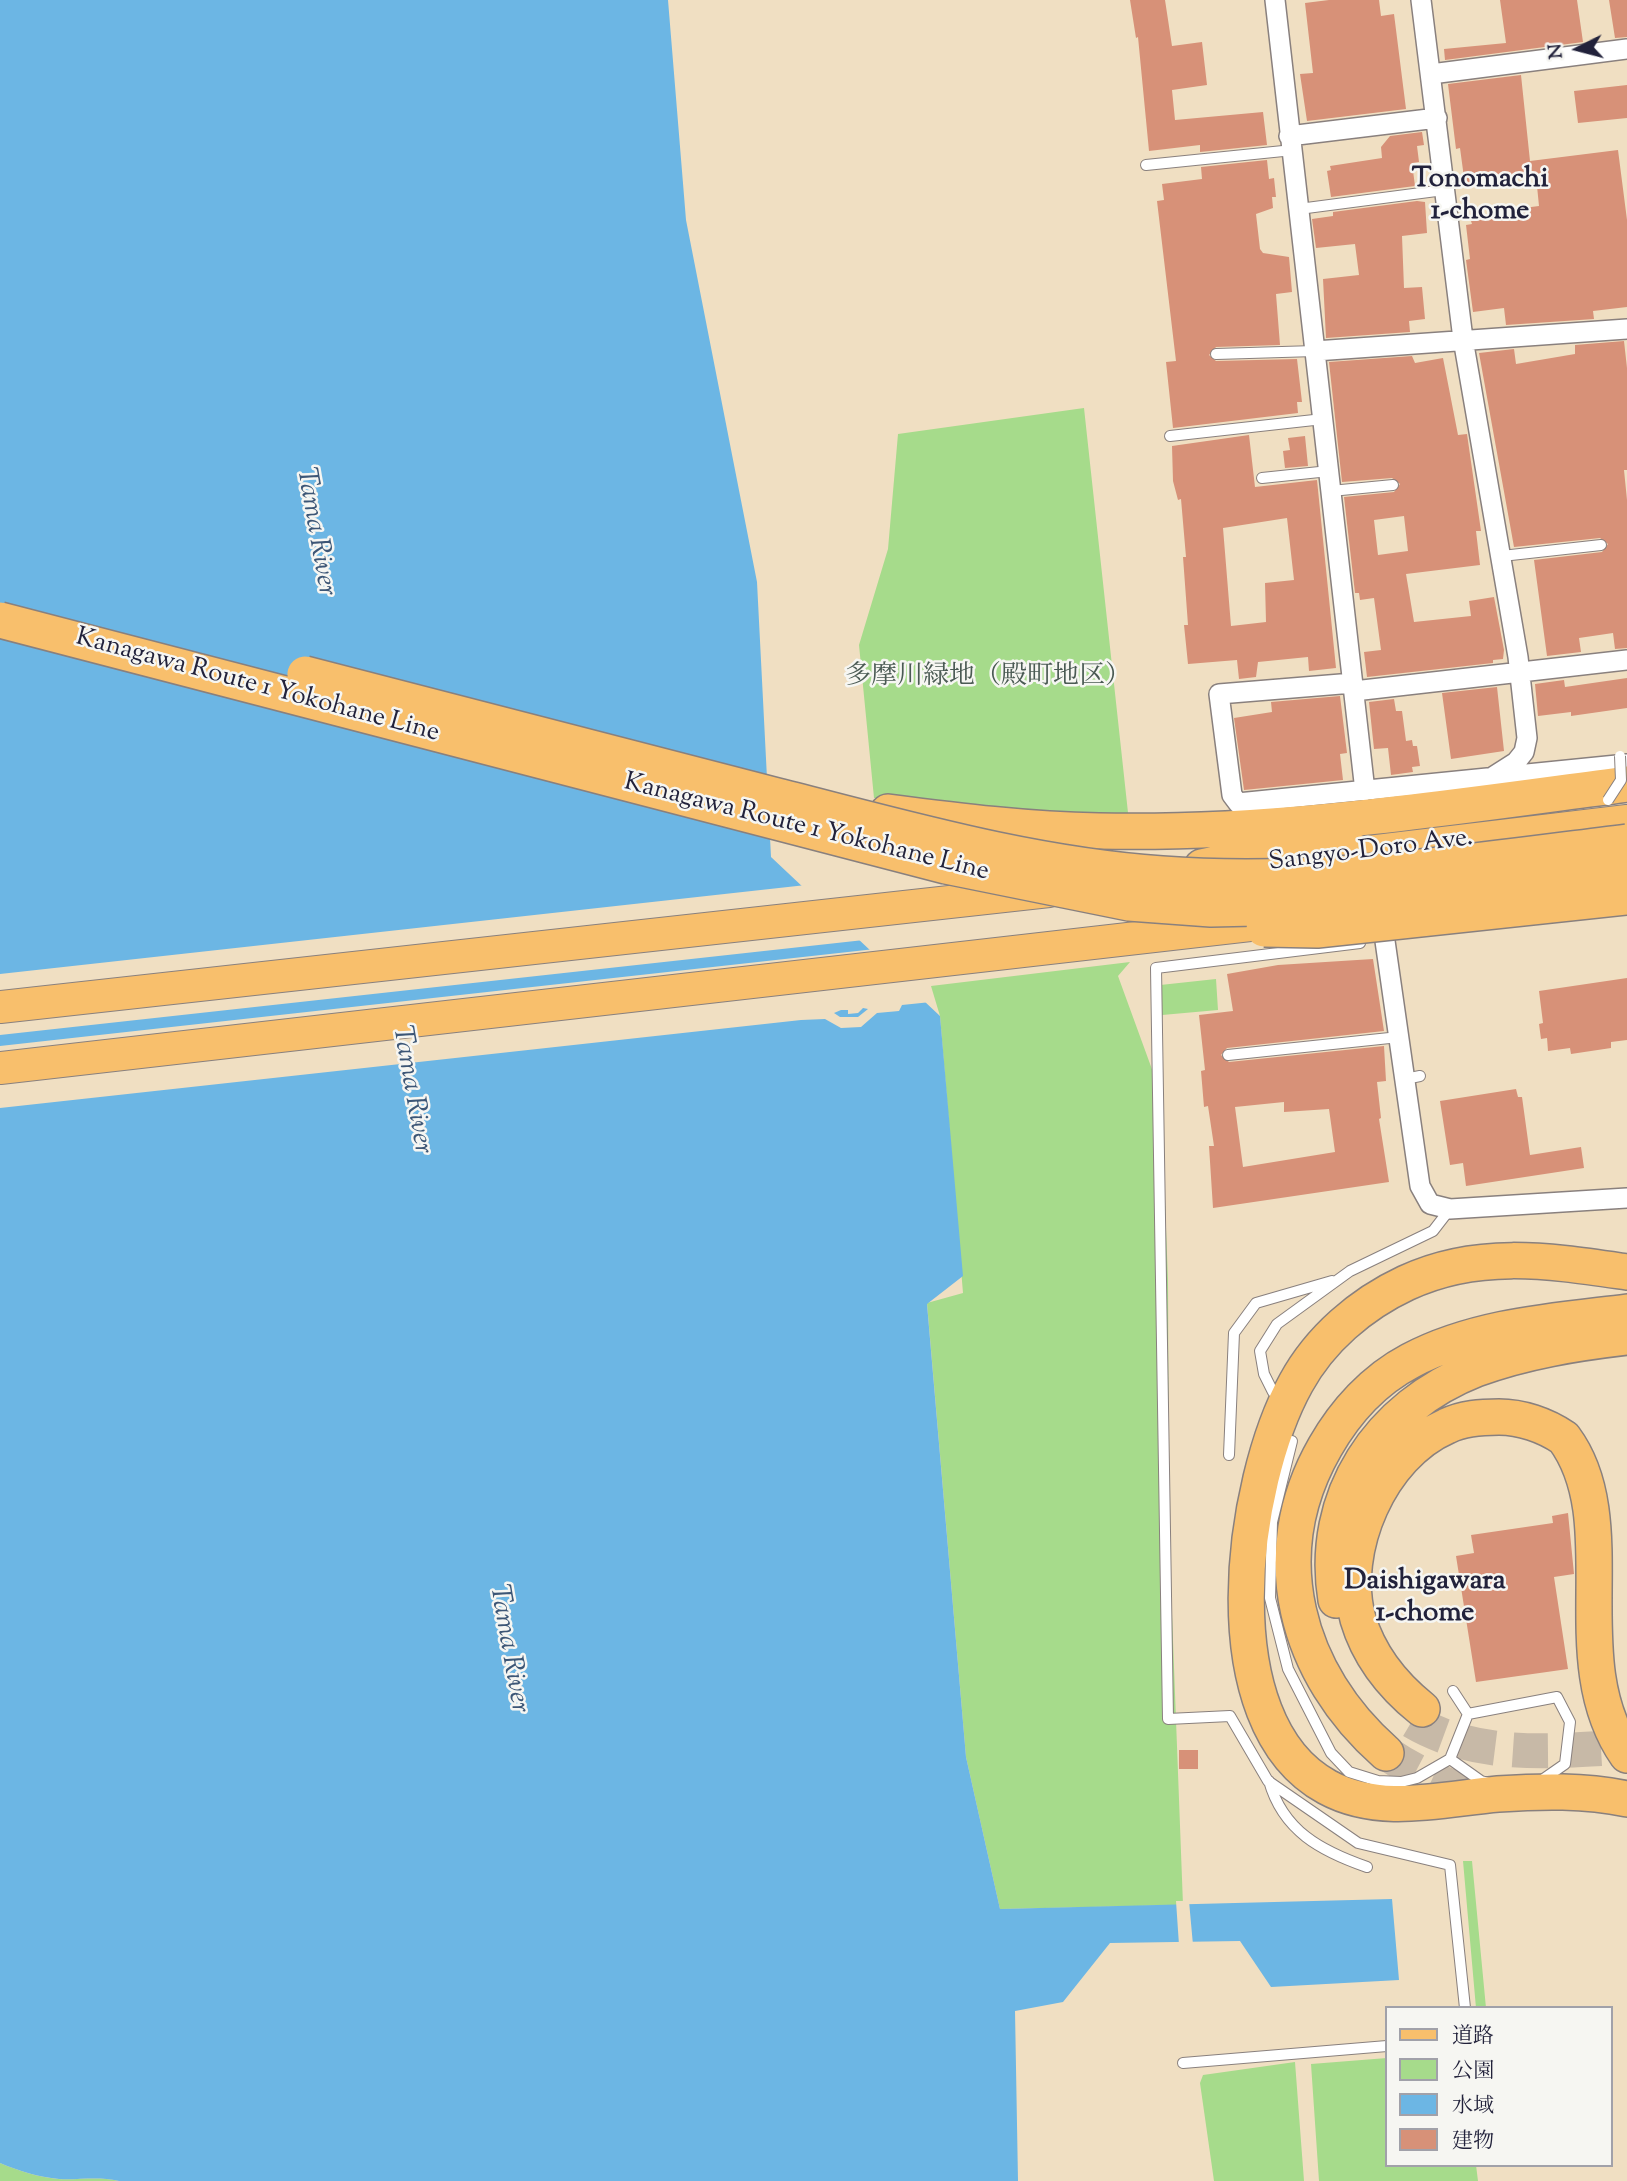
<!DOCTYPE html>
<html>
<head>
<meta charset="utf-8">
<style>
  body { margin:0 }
  #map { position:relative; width:1627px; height:2181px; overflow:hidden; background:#f0dfc2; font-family:"Sorts Mill Goudy","Noto Serif JP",serif }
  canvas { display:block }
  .legend { position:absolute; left:1385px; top:2006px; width:228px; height:161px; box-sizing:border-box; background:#f6f6f2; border:2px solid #a1a1a9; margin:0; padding:9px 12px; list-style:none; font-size:21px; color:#22223b }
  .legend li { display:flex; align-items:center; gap:14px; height:35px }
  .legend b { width:35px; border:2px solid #a1a1a9 }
  .north { position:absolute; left:1543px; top:14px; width:70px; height:70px; -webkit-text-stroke:5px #f6f6f2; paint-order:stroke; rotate:264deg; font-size:19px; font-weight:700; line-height:28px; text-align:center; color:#22223b }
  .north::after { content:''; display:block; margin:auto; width:24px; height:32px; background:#22223b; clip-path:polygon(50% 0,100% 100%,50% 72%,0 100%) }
</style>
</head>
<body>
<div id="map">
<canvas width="1627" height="2181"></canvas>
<ul class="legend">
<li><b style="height:9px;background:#f8bf6c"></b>道路</li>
<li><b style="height:19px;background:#a6db8b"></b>公園</li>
<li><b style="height:19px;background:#6cb6e4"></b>水域</li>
<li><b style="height:19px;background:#d79178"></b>建物</li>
</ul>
<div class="north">N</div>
</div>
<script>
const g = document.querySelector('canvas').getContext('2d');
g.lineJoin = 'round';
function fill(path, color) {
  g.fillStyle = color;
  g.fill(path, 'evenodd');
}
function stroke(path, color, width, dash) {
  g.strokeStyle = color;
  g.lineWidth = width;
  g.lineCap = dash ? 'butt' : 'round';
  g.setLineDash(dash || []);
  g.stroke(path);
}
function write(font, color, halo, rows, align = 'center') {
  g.font = font + ' "Sorts Mill Goudy","Noto Serif JP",serif';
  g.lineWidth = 5;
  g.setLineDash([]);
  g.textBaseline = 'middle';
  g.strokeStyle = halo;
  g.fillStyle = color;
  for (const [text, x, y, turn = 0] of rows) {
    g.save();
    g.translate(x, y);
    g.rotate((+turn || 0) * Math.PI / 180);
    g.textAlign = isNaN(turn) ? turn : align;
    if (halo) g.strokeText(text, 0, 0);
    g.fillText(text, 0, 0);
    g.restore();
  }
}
fill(new Path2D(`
  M1084,408L1130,831L874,798L859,645L888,549L898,434Z
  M1130,962L1118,976L1161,1094L1168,1281L1169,1535L1183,1905L1000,1909L966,1757L927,1303L963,1293L940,1016L931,986Z
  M1216,979L1218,1010L1151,1016V986Z
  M1463,1861H1472L1486,2008H1476Z
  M1387,2058V2165H1476L1478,2181H1319L1311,2064Z
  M1295,2062L1304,2181H1214L1200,2083L1203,2075Z
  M0,2163C19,2171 38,2177 58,2179C80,2180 98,2176 119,2181H0Z`), '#a6db8b');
fill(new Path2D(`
  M0,0H668L686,220L757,582L771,857L940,1016L963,1276L927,1304L966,1757L1000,1909L1392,1899L1399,1980L1271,1987L1240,1941L1110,1943L1063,2002L1015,2011L1018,2181H119C98,2176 80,2180 59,2179C38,2177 19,2171 0,2163Z`), '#6cb6e4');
fill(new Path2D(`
  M806,885L864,940L0,1035V974Z
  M875,949L931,1002L902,1005L899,1011L877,1013L861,1027L841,1028L825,1019L801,1020L0,1108V1046ZM863,1008L868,1009L858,1017H840L834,1013L841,1010H848V1014L858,1013Z
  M1176,1901H1189L1193,1945H1179Z`), '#f0dfc2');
fill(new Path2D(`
  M1130,0H1165L1172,46L1202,42L1207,85L1172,90L1175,120L1263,112L1267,145L1200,152V145L1149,151L1138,37L1136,38Z
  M1329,0H1379L1381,16L1394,14L1406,109L1307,121L1300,74L1313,73L1305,3Z
  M1500,0H1577L1583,42L1445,60L1444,49L1506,43Z
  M1609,0H1627V37L1615,38Z
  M1521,75L1530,161L1618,150L1627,220V307L1593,311L1594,319L1506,325L1504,308L1473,312L1466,260L1470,259L1466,225L1472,224L1471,221L1509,216L1508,210L1539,206L1536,176L1465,185L1460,148L1456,149L1448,84Z
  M1627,85V118L1578,123L1574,91Z
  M1422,132L1424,145L1417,146L1419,162L1412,163L1415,186L1331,197L1327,171L1331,170L1330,166L1382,158L1381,147L1390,136Z
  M1267,160L1269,179L1274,178L1276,197H1272L1273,208L1256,214L1260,249L1263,253L1289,257L1292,292L1276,294L1280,345L1216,347L1209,355L1216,361L1297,359L1302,402H1297L1298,413L1173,428L1166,362L1176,361L1157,201L1164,200L1162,184L1202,179L1201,167Z
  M1417,201L1425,202L1427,233L1402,236L1404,288L1422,287L1425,319L1409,321L1410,332L1326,338L1323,279L1359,275L1355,244L1316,248L1312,219L1333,216V212Z
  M1624,341L1627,368V470H1624L1627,500V648L1615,649L1613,633L1579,638L1581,652L1547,656L1534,560L1602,552L1608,544L1600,538L1514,547L1479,353L1514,349L1516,364L1575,354V345Z
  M1412,356L1415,363L1443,358L1458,435L1467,434L1481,531H1476L1480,565L1406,574L1414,622L1471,616L1469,601L1494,597L1504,650L1503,659L1493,660V663L1367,677L1364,652L1381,650L1374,598L1360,600L1359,593H1355L1344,497L1394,492L1400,484L1392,478L1342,482L1329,362ZM1404,516L1408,551L1378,555L1374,520Z
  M1249,435L1255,487L1317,480L1336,668L1309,671L1308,657L1258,662L1256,677L1239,679L1237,660L1188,664L1184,625H1188L1183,557H1186L1181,499L1178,500L1173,481L1172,446ZM1287,518L1294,580L1265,583L1266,622L1231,626L1223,528Z
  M1305,436L1308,466L1285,468L1283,451L1290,450L1288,438Z
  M1627,678V708L1571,716V712L1538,716L1535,684L1564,680L1565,687Z
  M1497,687L1504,751L1451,759L1442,693Z
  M1340,696L1347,753L1340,754L1343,780L1244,790L1234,718L1272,712L1271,702Z
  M1394,699L1396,711H1402L1406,741L1412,740L1413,746H1417L1420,766L1412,767L1413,772L1391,775L1388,748L1374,749L1369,702Z
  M1373,959L1384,1031L1227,1048L1221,1055L1229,1062L1384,1046L1386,1081L1377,1082L1381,1118L1379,1119L1389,1182L1213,1208L1209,1146H1214L1208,1106L1204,1107L1201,1071L1205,1070L1199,1015L1233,1011L1227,974L1278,965ZM1284,1102V1112L1329,1109L1335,1152L1243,1167L1235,1107Z
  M1627,978V1040L1611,1042V1048L1571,1054L1570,1048L1548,1051L1547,1038L1541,1039L1539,1024L1543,1023L1539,991Z
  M1516,1089L1518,1097H1522L1530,1155L1581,1147L1584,1168L1466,1186L1463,1163L1450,1165L1440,1101Z
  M1568,1513L1574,1574L1554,1577L1568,1669L1476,1682L1456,1556L1474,1553L1471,1535L1553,1523L1552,1516Z
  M1179,1750H1198V1769H1179Z`), '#d79178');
stroke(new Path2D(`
  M1412,1721C1478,1760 1554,1751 1627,1747
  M1386,1753C1417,1774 1448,1788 1484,1796`), '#c7b9a7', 35, [35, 18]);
const lane = new Path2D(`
  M1146,165L1293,150
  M1299,209L1444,190
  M1216,354L1315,351
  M1170,436L1323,419
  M1262,478L1329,471
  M1331,491L1393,485
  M1502,556L1601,545
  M1360,943L1156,968L1168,1719L1230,1716L1268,1781L1358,1843L1450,1865L1465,2008
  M1228,1055L1399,1037
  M1405,1079L1420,1076
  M1273,1392L1264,1374L1260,1351L1277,1324L1350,1271L1433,1231L1450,1209
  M1292,1441L1272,1522L1270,1598L1288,1669L1331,1753L1349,1772L1378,1781L1401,1782L1417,1778L1450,1759L1468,1714L1557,1697L1570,1722L1565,1764L1542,1780
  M1229,1455L1234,1333L1256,1303L1332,1281
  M1453,1691L1468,1714
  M1450,1759L1481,1781L1489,1783
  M1269,1781C1283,1831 1321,1851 1367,1867
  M1183,2063L1387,2046`);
const street = new Path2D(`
  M1275,0L1365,791
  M1421,0L1463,339L1518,657L1527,738L1524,752L1516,762L1494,776
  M1431,74L1627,49
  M1289,136L1437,118
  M1315,351L1627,329
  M1353,683L1219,694L1232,795L1238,803L1627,764
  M1354,691L1627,660
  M1370,921L1384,934L1420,1186L1430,1204L1450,1209L1627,1198`);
const primary = new Path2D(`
  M1302,860L1627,821
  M0,1007L1049,891
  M0,1068L1285,921`);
const highway = new Path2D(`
  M888,812C958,821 1028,830 1099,831C1275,835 1452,807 1627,784
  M1202,867L1345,837
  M1627,1272C1551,1261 1478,1249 1406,1283C1361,1304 1320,1339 1296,1383C1241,1482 1208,1722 1327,1787C1380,1816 1442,1799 1498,1794C1541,1791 1585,1790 1627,1799
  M1336,1600C1319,1496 1379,1407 1476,1369C1525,1351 1576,1343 1627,1337
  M1422,1709C1392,1685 1369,1656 1358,1619C1339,1550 1380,1455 1447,1426C1463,1418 1481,1417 1499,1417C1521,1417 1545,1425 1564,1438C1627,1523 1560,1659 1627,1755
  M1386,1753C1296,1674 1263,1555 1325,1447C1345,1412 1374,1380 1410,1361C1476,1326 1554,1321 1627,1312`);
stroke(lane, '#89807e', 12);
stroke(street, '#89807e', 22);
stroke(primary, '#89807e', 34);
stroke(highway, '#89807e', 38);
stroke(lane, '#fff', 10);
stroke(street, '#fff', 19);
stroke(primary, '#f8bf6c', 32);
stroke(highway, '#f8bf6c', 35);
const laneBridge = new Path2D(`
  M1608,800L1621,780L1620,756`);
const highwayBridge = new Path2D(`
  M0,620L946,866L1129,903L1211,909L1298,907L1627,869
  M305,674C462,715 620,755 777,796C904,828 1030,865 1162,874C1317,886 1473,861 1627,842
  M1264,929L1317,930L1627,897`);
stroke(laneBridge, '#89807e', 12, []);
stroke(highwayBridge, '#89807e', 38, []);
stroke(laneBridge, '#fff', 10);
stroke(highwayBridge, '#f8bf6c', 35);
write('26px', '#4a5a53', '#f6f6f2', [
  ["多摩川緑地（殿町地区）",988,679]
]);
write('26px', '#22223b', '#f6f6f2', [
  ["Kanagawa Route 1 Yokohane Line",257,687,15],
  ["Kanagawa Route 1 Yokohane Line",806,829,14],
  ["Sangyo-Doro Ave.",1371,852,-7]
]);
write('bold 28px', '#22223b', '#f6f6f2', [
  ["Tonomachi",1480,181],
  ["1-chome",1480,213],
  ["Daishigawara",1425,1583],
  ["1-chome",1425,1615]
]);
write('italic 28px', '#3c5676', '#f6f6f2', [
  ["Tama River",314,532,80],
  ["Tama River",410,1090,80],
  ["Tama River",507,1649,80]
]);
</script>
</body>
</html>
